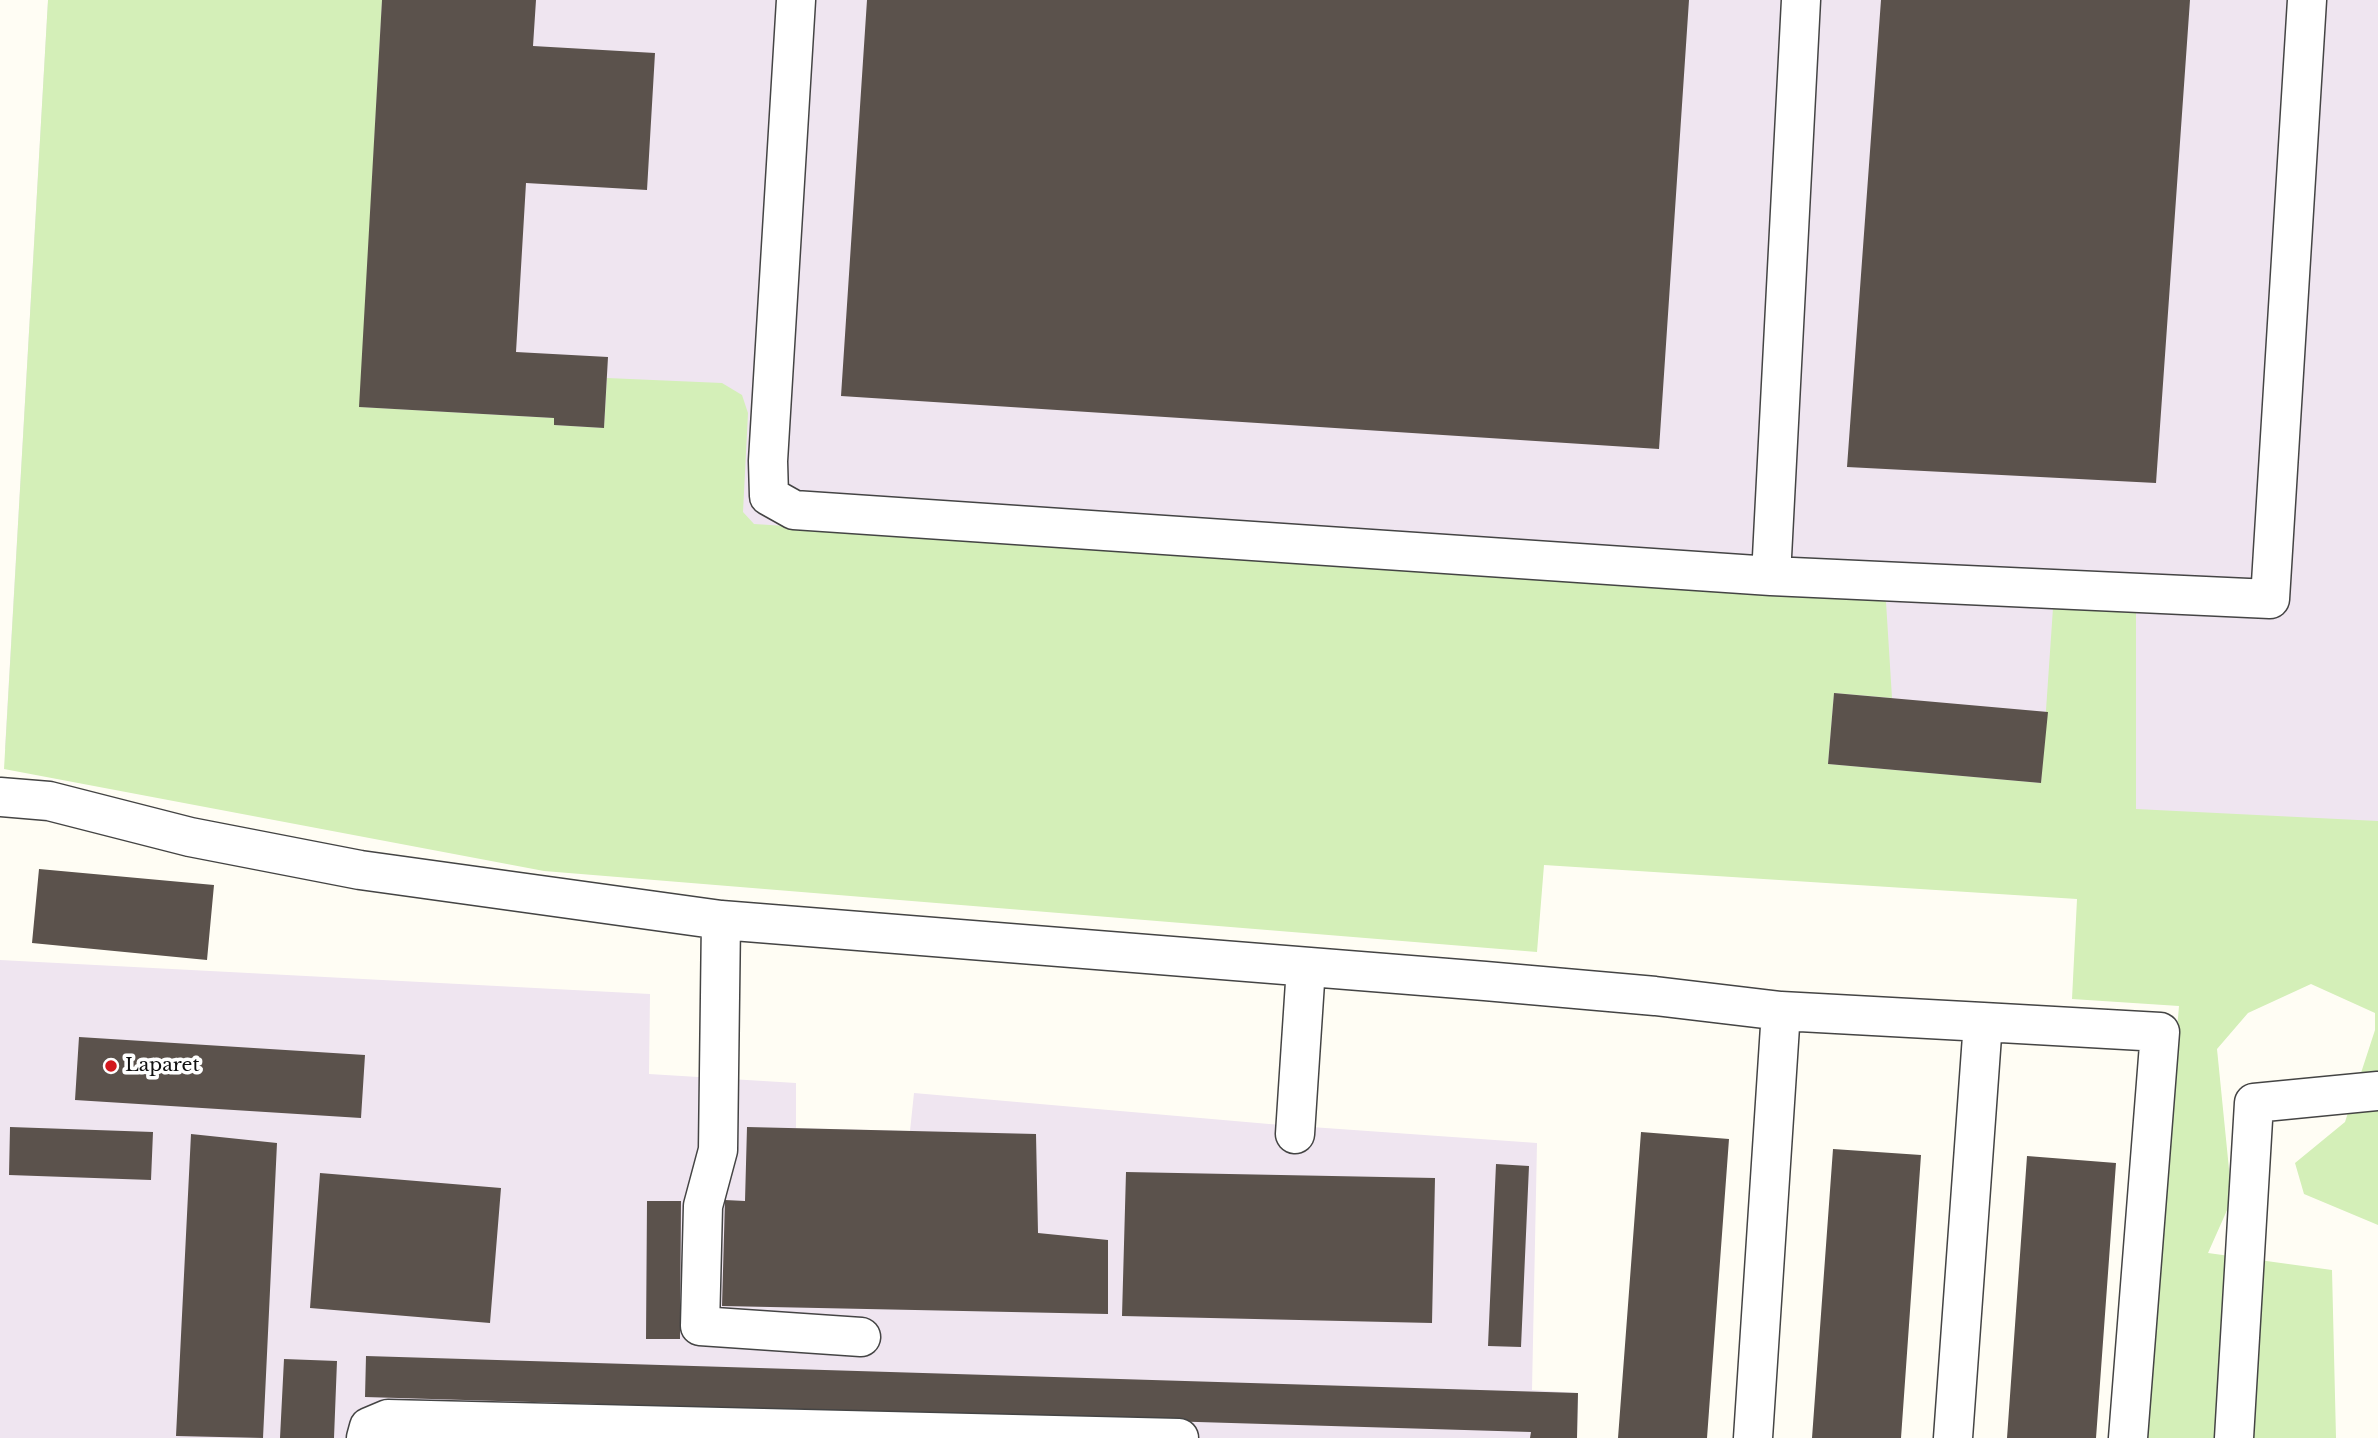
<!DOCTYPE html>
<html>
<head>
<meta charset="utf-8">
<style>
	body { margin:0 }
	canvas { display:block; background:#fffdf4 }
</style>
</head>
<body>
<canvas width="2378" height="1438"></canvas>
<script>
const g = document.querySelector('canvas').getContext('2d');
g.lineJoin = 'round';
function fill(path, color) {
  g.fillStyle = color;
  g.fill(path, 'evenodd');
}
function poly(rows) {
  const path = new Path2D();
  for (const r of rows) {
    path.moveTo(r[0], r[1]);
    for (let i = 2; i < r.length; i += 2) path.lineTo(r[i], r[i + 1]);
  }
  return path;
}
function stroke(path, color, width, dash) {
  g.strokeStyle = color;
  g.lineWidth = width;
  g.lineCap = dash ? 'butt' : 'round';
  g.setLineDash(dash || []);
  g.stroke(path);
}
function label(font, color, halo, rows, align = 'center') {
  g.font = font + ' "Libre Baskerville",serif';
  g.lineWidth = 7;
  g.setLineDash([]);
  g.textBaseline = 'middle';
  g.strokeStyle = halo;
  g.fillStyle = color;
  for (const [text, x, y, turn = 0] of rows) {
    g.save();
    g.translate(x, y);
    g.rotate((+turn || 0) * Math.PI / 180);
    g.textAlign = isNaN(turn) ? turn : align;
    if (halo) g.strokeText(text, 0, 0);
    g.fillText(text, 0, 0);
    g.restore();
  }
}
const industrial = poly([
	[48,0,2378,0,2378,908,5,749],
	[0,960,650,994,649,1074,796,1083,796,1128,910,1131,914,1093,1269,1124,1537,1143,1532,1390,1578,1393,1577,1438,0,1438]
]);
const green = poly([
	[48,0,382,0,360,407,554,418,554,425,604,428,607,378,722,383,742,395,748,413,743,512,754,524,1875,594,1886,602,1892,698,1834,693,1828,764,2041,783,2053,608,2136,613,2136,809,2378,821,2378,1225,2304,1194,2295,1163,2345,1122,2375,1030,2375,1013,2311,984,2248,1013,2217,1049,2232,1199,2208,1253,2332,1270,2336,1438,2141,1438,2179,1006,2072,999,2077,899,1544,865,1537,952,544,871,4,769]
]);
const building = poly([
	[382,0,536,0,533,46,655,53,647,190,526,183,516,352,608,357,604,428,554,425,554,418,359,407],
	[867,0,1689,0,1659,449,841,396],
	[1881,0,2190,0,2156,483,1847,467],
	[1834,693,2048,712,2041,783,1828,764],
	[39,869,214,885,207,960,32,943],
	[79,1037,365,1055,361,1118,75,1100],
	[10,1127,153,1132,151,1180,9,1175],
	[747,1127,1036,1134,1038,1233,1108,1240,1108,1314,722,1306,725,1200,745,1201],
	[1641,1132,1729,1139,1707,1438,1618,1438],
	[191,1134,277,1143,263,1438,176,1436],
	[1833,1149,1921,1155,1901,1438,1812,1438],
	[2027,1156,2116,1163,2096,1438,2007,1438],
	[1496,1164,1529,1166,1521,1347,1488,1346],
	[1126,1172,1435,1178,1432,1323,1122,1316],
	[320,1173,501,1188,490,1323,310,1308],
	[647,1201,681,1201,680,1339,646,1339],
	[366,1356,1578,1393,1577,1438,1530,1438,1531,1432,365,1397],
	[284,1359,337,1361,334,1438,280,1438]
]);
const minor = poly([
	[796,0,768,461,769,496,794,510,1771,576,1801,0],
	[1771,576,2270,599,2307,0],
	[0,797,49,801,190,837,360,870,721,920,1485,981,1655,996,1781,1011,1753,1438],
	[721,920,718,1150,703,1206,700,1326,861,1337],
	[1781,1011,1983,1022,1953,1438],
	[1983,1022,2160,1032,2128,1438],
	[1295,1134,1306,967],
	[366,1438,369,1427,388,1419,1179,1438],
	[2234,1438,2254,1103,2378,1091]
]);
const markers = [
	[111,1066,7,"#d2171d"]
];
const poiNames = [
	["Laparet",125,1066]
];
fill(industrial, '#efe5f0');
fill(green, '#d4efb8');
fill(building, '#5b524c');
stroke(minor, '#444', 41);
stroke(minor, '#fff', 38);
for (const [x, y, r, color] of markers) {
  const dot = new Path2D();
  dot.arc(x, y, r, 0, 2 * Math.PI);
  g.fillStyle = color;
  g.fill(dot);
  stroke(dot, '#fff', 2.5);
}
label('19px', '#111', '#fff', poiNames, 'left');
</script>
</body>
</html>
